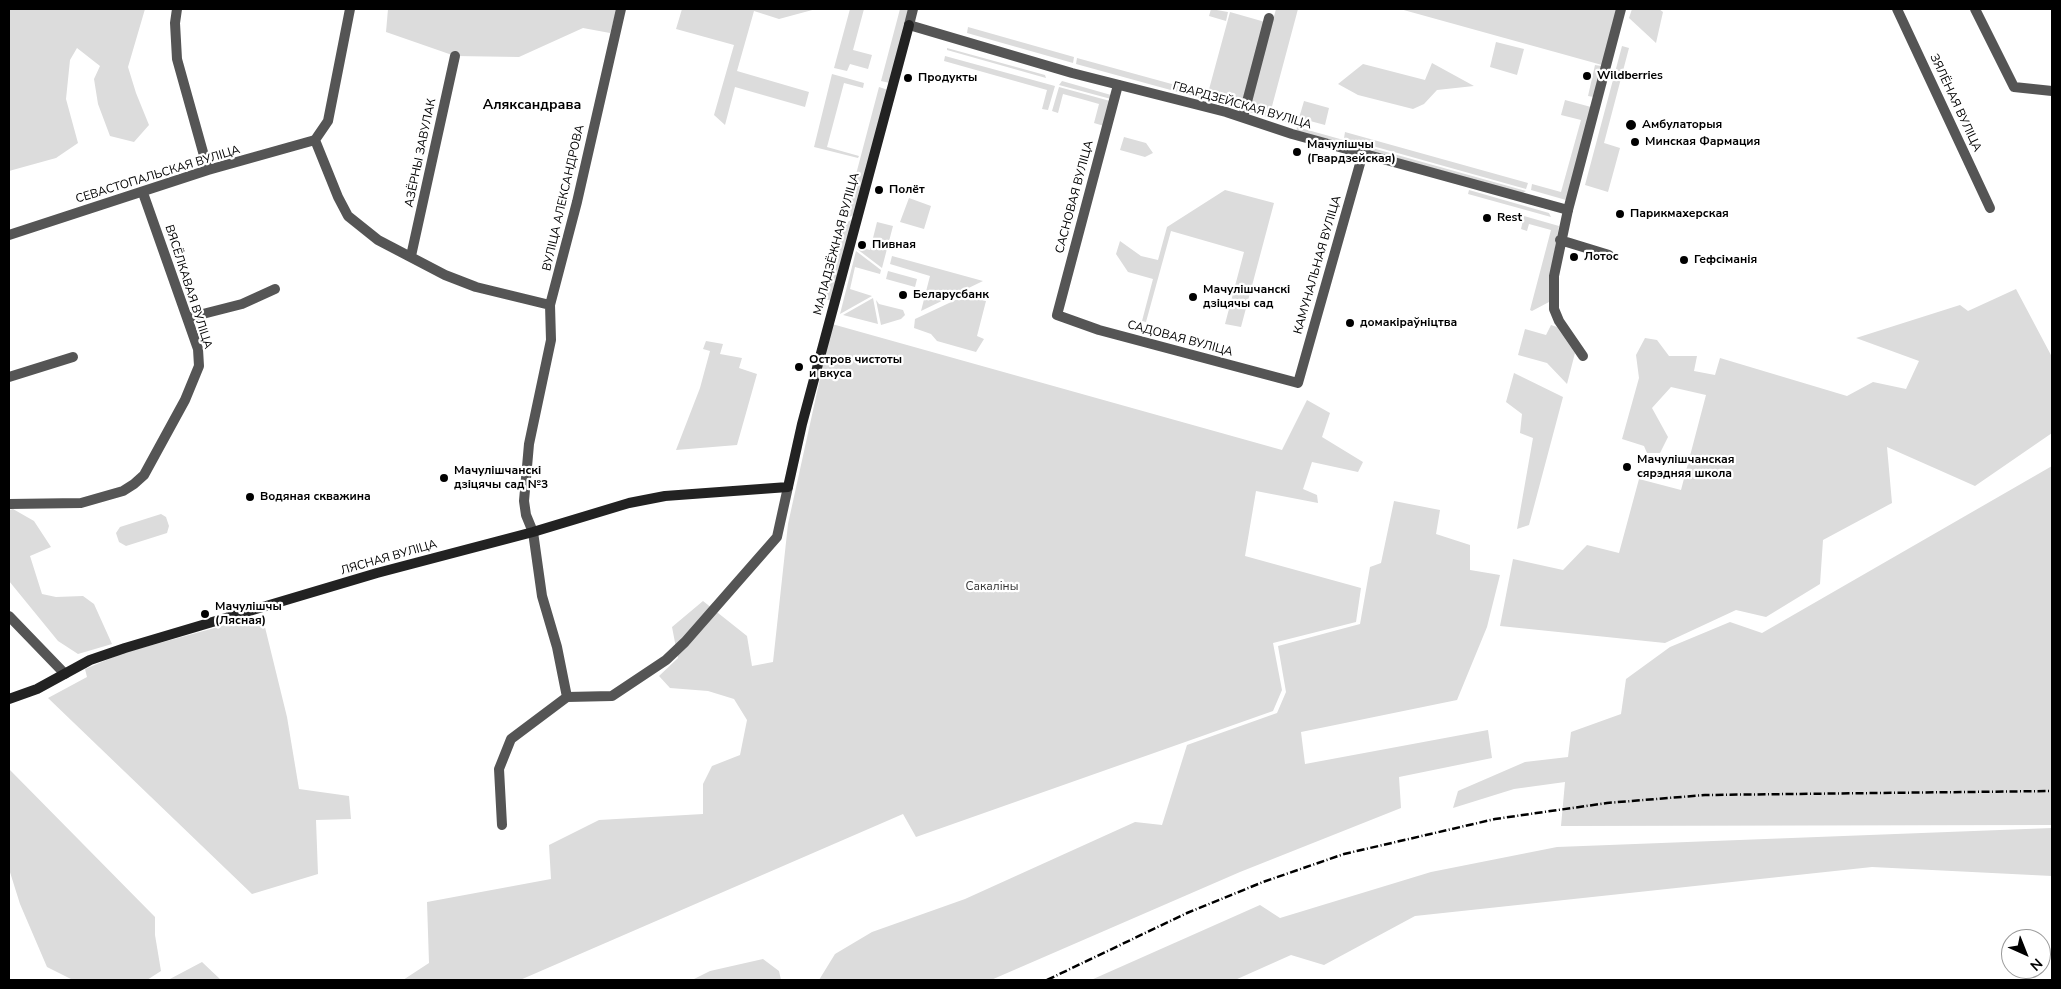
<!DOCTYPE html>
<html>
<head>
<meta charset="utf-8">
<style>
	body { margin:0 }
	#map { position:relative; width:2061px; height:989px; overflow:hidden; background:#fff; font-family:"Nunito Sans",sans-serif }
	canvas { display:block }
	.frame { position:absolute; inset:0; border:10px solid #000; pointer-events:none }
	.north { position:absolute; left:2001px; top:929px; width:50px; height:50px; box-sizing:border-box; background:#fff; border:1px solid #999; border-radius:50%; rotate:136deg; font-size:14px; font-weight:700; line-height:20px; text-align:center; color:#000 }
	.north::after { content:''; display:block; margin:auto; width:18px; height:22px; background:#000; clip-path:polygon(50% 0,100% 100%,50% 72%,0 100%) }
</style>
</head>
<body>
<div id="map">
<canvas width="2061" height="989"></canvas>
<div class="frame"></div>
<div class="north">N</div>
</div>
<script>
const g = document.querySelector('canvas').getContext('2d');
g.lineJoin = 'round';
function fill(path, color) {
  g.fillStyle = color;
  g.fill(path, 'evenodd');
}
function poly(rows) {
  const path = new Path2D();
  for (const r of rows) {
    path.moveTo(r[0], r[1]);
    for (let i = 2; i < r.length; i += 2) path.lineTo(r[i], r[i + 1]);
  }
  return path;
}
function stroke(path, color, width, dash) {
  g.strokeStyle = color;
  g.lineWidth = width;
  g.lineCap = dash ? 'butt' : 'round';
  g.setLineDash(dash || []);
  g.stroke(path);
}
function label(font, color, halo, rows, align = 'center') {
  g.font = font + ' "Nunito Sans",sans-serif';
  g.lineWidth = 4.5;
  g.setLineDash([]);
  g.textBaseline = 'middle';
  g.strokeStyle = halo;
  g.fillStyle = color;
  for (const [text, x, y, turn = 0] of rows) {
    g.save();
    g.translate(x, y);
    g.rotate((+turn || 0) * Math.PI / 180);
    g.textAlign = isNaN(turn) ? turn : align;
    if (halo) g.strokeText(text, 0, 0);
    g.fillText(text, 0, 0);
    g.restore();
  }
}
const green = poly([
	[9,9,145,9,128,67,136,93,149,125,134,142,110,136,98,104,94,79,100,66,77,48,70,60,66,99,78,143,56,158,9,171],
	[388,9,617,9,610,33,583,28,519,57,455,56,386,32],
	[682,9,816,9,779,19,754,11,737,71,809,92,805,107,735,87,725,125,714,115,734,45,676,29],
	[850,9,864,9,853,50,872,55,868,69,850,64,847,71,834,68],
	[900,9,910,9,890,83,881,81],
	[1211,9,1228,12,1226,21,1209,16],
	[1276,9,1298,9,1271,110,1250,105],
	[1400,9,1617,9,1602,65],
	[1632,9,1659,9,1663,12,1656,43,1629,18],
	[1230,12,1265,22,1244,103,1208,93],
	[968,27,1074,57,1073,63,967,33],
	[1496,42,1524,49,1517,75,1490,67],
	[1622,46,1629,48,1604,143,1620,148,1608,192,1585,185],
	[947,48,1045,75,1046,78,947,50],
	[945,56,1055,86,1048,110,1042,109,1047,90,944,61],
	[1077,58,1179,86,1178,92,1076,64],
	[1432,63,1474,86,1437,90,1424,104,1413,109,1358,95,1338,84,1363,64,1425,80],
	[1595,65,1601,66,1594,97,1588,96],
	[832,74,864,83,863,88,844,83,827,147,859,156,858,158,814,147],
	[1062,81,1111,95,1111,99,1059,85],
	[879,87,888,90,855,214,844,220],
	[1059,87,1110,101,1104,126,1094,123,1099,104,1085,100,1063,94,1058,113,1052,111],
	[1184,87,1243,104,1242,110,1182,93],
	[1565,100,1591,107,1566,200,1531,190,1532,184,1561,192,1581,120,1561,115],
	[1304,101,1329,108,1325,125,1299,118],
	[1250,106,1294,118,1293,124,1249,112],
	[1297,127,1526,191,1521,194,1296,132],
	[1345,132,1528,183,1526,189,1344,138],
	[1124,137,1146,143,1153,153,1145,157,1120,150],
	[1225,190,1274,203,1241,327,1225,324,1244,252,1171,231,1146,322,1142,321,1153,279,1128,272,1116,254,1120,241,1141,256,1158,260,1167,227],
	[1469,190,1549,213,1551,217,1468,194],
	[909,198,931,206,924,229,900,222],
	[1524,216,1559,226,1550,277,1549,302,1532,311,1530,310,1551,230,1529,224,1527,231,1521,229],
	[854,218,832,301,823,299,843,225],
	[877,222,893,226,882,268,857,249,857,247,870,250],
	[856,251,881,270,880,274,855,267,850,289,872,296,840,314],
	[892,256,983,281,921,311,930,276,890,264],
	[888,271,917,279,915,287,886,279],
	[2016,289,2052,357,2052,433,1975,486,1887,447,1892,503,1823,540,1820,584,1766,617,1736,610,1665,643,1500,626,1513,559,1563,570,1587,545,1619,553,1639,479,1681,490,1706,395,1671,387,1652,408,1668,437,1660,453,1647,453,1644,446,1622,439,1639,378,1636,355,1645,338,1657,340,1669,356,1697,356,1694,371,1715,375,1720,358,1847,396,1873,382,1906,389,1919,361,1856,338,1960,305,1968,311],
	[964,296,986,301,977,336,984,339,976,352,937,341,931,334,914,328,915,319],
	[873,298,878,324,843,315],
	[876,300,879,304,903,310,905,315,901,319,881,325],
	[832,324,1282,450,1307,400,1330,413,1322,437,1363,462,1358,472,1312,462,1303,489,1317,495,1318,503,1256,491,1245,556,1361,588,1356,622,1273,643,1282,690,1273,711,916,837,903,814,520,980,403,980,429,963,427,902,551,879,549,845,599,820,703,814,703,784,712,766,740,755,747,720,734,699,708,691,670,688,659,676,678,658,672,627,703,601,747,636,752,666,773,662,788,524],
	[1551,325,1557,327,1575,353,1567,384,1547,363,1518,355,1525,329,1546,335],
	[706,341,723,344,720,354,742,358,739,368,757,374,737,445,676,450,700,388,710,351,703,349],
	[1514,373,1563,397,1529,525,1517,529,1533,438,1520,433,1522,414,1506,402],
	[2052,466,2052,825,1561,826,1565,782,1514,789,1453,808,1458,791,1525,762,1568,757,1571,732,1621,714,1626,679,1670,647,1730,622,1762,633],
	[1394,501,1440,510,1436,534,1470,545,1470,570,1500,575,1487,627,1457,700,1301,732,1305,764,1488,730,1492,758,1399,777,1401,808,1240,872,991,980,819,980,835,954,872,932,965,899,1135,822,1162,825,1187,745,1277,713,1286,692,1278,646,1360,624,1370,567,1381,563],
	[13,509,34,521,51,547,30,556,42,594,56,597,83,596,94,604,112,644,78,654,58,641,9,581,9,510],
	[161,514,166,517,169,526,167,533,126,546,119,542,116,533,120,527],
	[262,615,287,717,299,789,349,796,351,819,316,820,318,874,252,894,48,698,87,677,85,669,123,653],
	[9,769,155,917,155,935,161,971,147,980,73,980,47,967,20,904,9,869],
	[2052,828,2052,876,1872,867,1415,916,1324,965,1291,955,1235,980,1091,980,1260,905,1280,918,1431,872,1557,847],
	[763,959,779,971,781,980,692,980,710,971],
	[202,962,221,980,168,980]
]);
const minor = poly([
	[177,9,175,23,177,59,208,170],
	[1897,9,1990,208],
	[1975,9,2014,87,2052,91],
	[909,25,913,9],
	[1118,85,1057,315,1099,330,1298,383,1363,153],
	[1243,117,1269,18],
	[315,140,338,197,348,216,378,240,445,275,476,287,550,305],
	[315,140,328,121,350,9],
	[1568,210,1554,276,1554,309,1559,321,1583,356],
	[9,235,208,170,315,140],
	[1560,240,1609,255],
	[411,256,455,56],
	[187,318,242,304,275,289],
	[9,377,73,357],
	[9,504,81,503,123,491,134,484,144,475,185,400,199,366,198,349,143,193],
	[9,616,65,674],
	[567,697,557,647,542,596,533,532,526,515,524,501,529,444,551,340,550,305,577,202,621,9],
	[502,825,499,769,511,739,567,697,612,696,666,660,685,642,777,537,788,487]
]);
const tertiary = poly([
	[909,25,1072,73,1226,112,1292,134,1568,210,1621,9]
]);
const secondary = poly([
	[9,699,37,689,90,660,125,648,377,573,533,532,629,503,665,496,788,487,802,424,909,25]
]);
const rail = poly([
	[1047,980,1187,913,1263,882,1344,854,1495,819,1607,803,1705,795,2052,791]
]);
const markers = [
	[1587,76,5,"#000"],
	[908,78,5,"#000"],
	[1631,125,6,"#000"],
	[1635,142,5,"#000"],
	[1297,152,5,"#000"],
	[879,190,5,"#000"],
	[1620,214,5,"#000"],
	[1487,218,5,"#000"],
	[862,245,5,"#000"],
	[1574,257,5,"#000"],
	[1684,260,5,"#000"],
	[903,295,5,"#000"],
	[1193,297,5,"#000"],
	[1350,323,5,"#000"],
	[799,367,5,"#000"],
	[1627,467,5,"#000"],
	[444,478,5,"#000"],
	[250,497,5,"#000"],
	[205,614,5,"#000"]
];
const poiNames = [
	["Wildberries",1597,76],
	["Продукты",918,78],
	["Амбулаторыя",1642,125],
	["Минская Фармация",1645,142],
	["Мачулішчы",1307,145],
	["(Гвардзейская)",1307,159],
	["Полёт",889,190],
	["Парикмахерская",1630,214],
	["Rest",1497,218],
	["Пивная",872,245],
	["Лотос",1584,257],
	["Гефсіманія",1694,260],
	["Мачулішчанскі",1203,290],
	["дзіцячы сад",1203,304],
	["Беларусбанк",913,295],
	["домакіраўніцтва",1360,323],
	["Остров чистоты",809,360],
	["и вкуса",809,374],
	["Мачулішчанская",1637,460],
	["сярэдняя школа",1637,474],
	["Мачулішчанскі",454,471],
	["дзіцячы сад №3",454,485],
	["Водяная скважина",260,497],
	["Мачулішчы",215,607],
	["(Лясная)",215,621]
];
const streetNames = [
	["ЗЯЛЁНАЯ ВУЛІЦА",1955,103,65],
	["ГВАРДЗЕЙСКАЯ ВУЛІЦА",1242,106,16],
	["АЗЁРНЫ ЗАВУЛАК",421,153,-78],
	["СЕВАСТОПАЛЬСКАЯ ВУЛІЦА",158,175,-17],
	["САСНОВАЯ ВУЛІЦА",1075,197,-75],
	["ВУЛІЦА АЛЕКСАНДРОВА",564,198,-77],
	["МАЛАДЗЁЖНАЯ ВУЛІЦА",837,244,-75],
	["КАМУНАЛЬНАЯ ВУЛІЦА",1318,265,-74],
	["ВЯСЁЛКАВАЯ ВУЛІЦА",188,287,72],
	["САДОВАЯ ВУЛІЦА",1180,339,15],
	["ЛЯСНАЯ ВУЛІЦА",389,558,-16]
];
const parkNames = [
	["Сакаліны",992,587]
];
const neighbourhoodNames = [
	["Аляксандрава",532,106]
];
fill(green, '#dcdcdc');
stroke(minor, '#555', 10);
stroke(tertiary, '#555', 10);
stroke(secondary, '#222', 10);
stroke(rail, '#000', 2.5, [8, 2.5, 1, 2.5]);
for (const [x, y, r, color] of markers) {
  const dot = new Path2D();
  dot.arc(x, y, r, 0, 2 * Math.PI);
  g.fillStyle = color;
  g.fill(dot);
  stroke(dot, '#fff', 2);
}
label('bold 12px', '#000', '#fff', poiNames, 'left');
label('12px', '#000', '#fff', streetNames);
label('12px', '#333', '#fff', parkNames);
label('bold 14px', '#000', '#fff', neighbourhoodNames);
</script>
</body>
</html>
